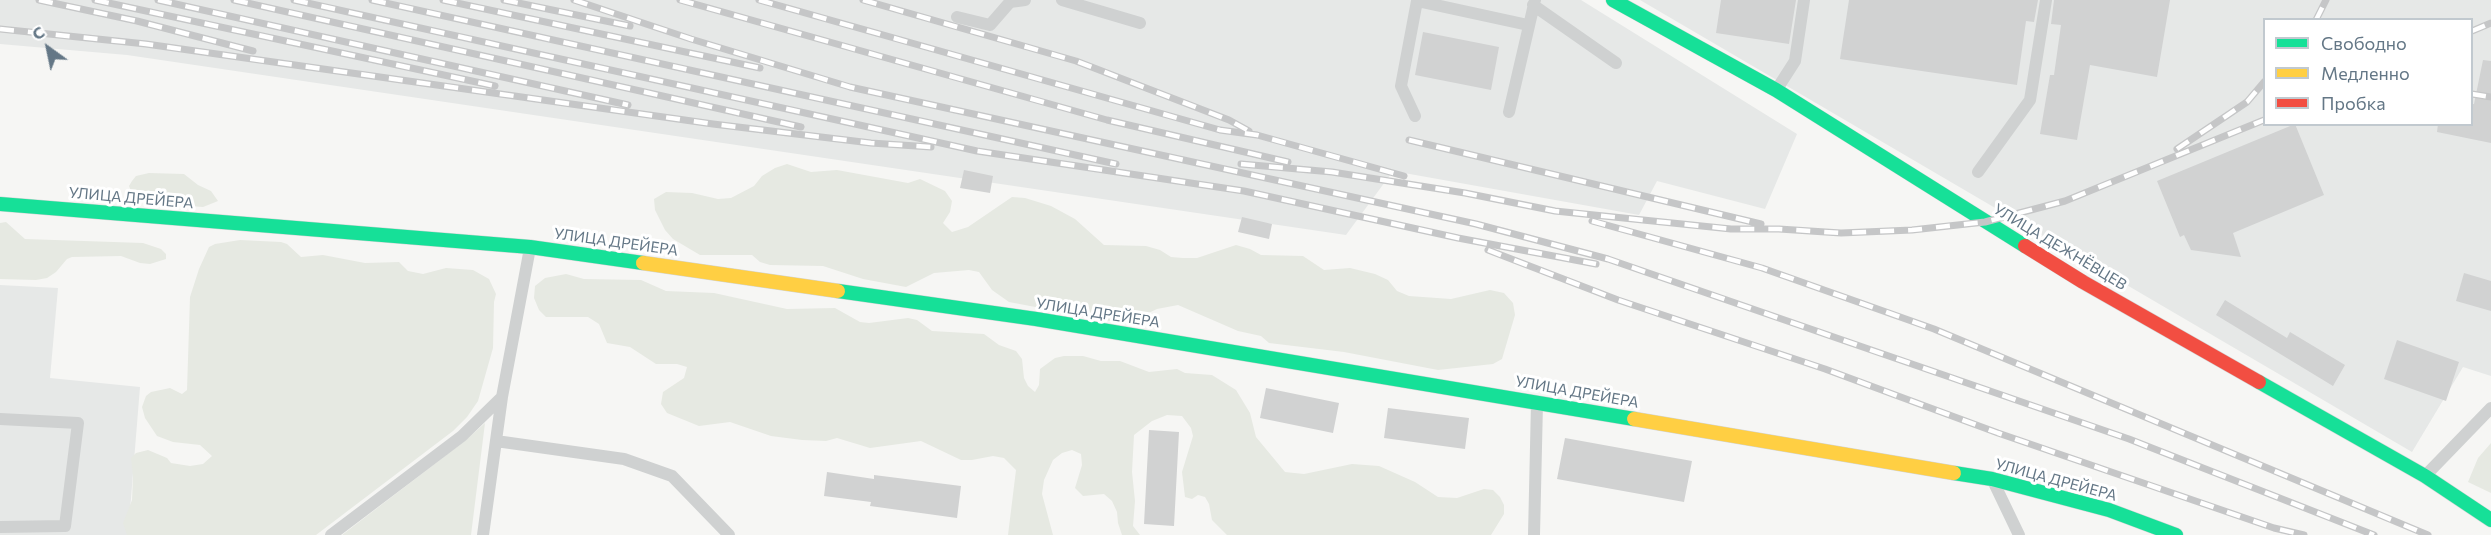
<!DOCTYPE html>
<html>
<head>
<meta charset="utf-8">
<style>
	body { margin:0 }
	#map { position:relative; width:2491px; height:535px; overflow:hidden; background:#f6f6f4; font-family:Commissioner,sans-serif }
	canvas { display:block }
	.legend { position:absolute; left:2263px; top:18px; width:210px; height:108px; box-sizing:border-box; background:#fff; border:2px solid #c1c9cf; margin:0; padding:8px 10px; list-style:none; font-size:18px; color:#647786 }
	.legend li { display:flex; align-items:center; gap:12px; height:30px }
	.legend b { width:30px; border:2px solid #c1c9cf }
	.north { position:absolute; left:18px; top:18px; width:60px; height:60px; -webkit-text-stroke:4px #fff; paint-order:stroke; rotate:327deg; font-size:16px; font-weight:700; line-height:24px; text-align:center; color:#647786 }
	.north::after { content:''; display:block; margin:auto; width:21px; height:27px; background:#647786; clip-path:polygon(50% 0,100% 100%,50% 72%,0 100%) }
</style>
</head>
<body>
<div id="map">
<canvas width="2491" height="535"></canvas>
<ul class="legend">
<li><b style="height:8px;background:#16e098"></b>Свободно</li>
<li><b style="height:8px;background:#ffcf43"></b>Медленно</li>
<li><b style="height:8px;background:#f24e42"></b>Пробка</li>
</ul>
<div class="north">С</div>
</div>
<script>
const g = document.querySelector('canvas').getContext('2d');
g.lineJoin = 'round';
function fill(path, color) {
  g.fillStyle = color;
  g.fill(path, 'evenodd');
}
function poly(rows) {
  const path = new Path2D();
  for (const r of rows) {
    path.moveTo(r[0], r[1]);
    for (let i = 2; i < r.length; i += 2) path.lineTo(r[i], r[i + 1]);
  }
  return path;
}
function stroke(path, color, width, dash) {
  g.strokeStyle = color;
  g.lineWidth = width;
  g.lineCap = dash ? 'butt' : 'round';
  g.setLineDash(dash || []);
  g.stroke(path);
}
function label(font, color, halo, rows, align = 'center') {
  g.font = font + ' Commissioner,sans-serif';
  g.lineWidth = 6;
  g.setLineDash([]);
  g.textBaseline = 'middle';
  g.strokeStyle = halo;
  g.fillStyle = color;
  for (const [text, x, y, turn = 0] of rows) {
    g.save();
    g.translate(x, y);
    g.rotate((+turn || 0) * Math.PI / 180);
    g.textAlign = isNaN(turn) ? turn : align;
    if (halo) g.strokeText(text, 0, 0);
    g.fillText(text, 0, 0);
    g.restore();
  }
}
const built = poly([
	[0,0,1581,0,1797,134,1765,209,1657,181,1639,215,1393,171,1346,235,127,55,0,44],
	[1640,0,2491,0,2491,376,2463,367,2412,452],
	[2264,20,2472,20,2472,124,2264,124],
	[0,285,58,288,50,378,140,387,128,535,0,535]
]);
const green = poly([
	[787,164,811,172,837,170,908,183,920,179,945,191,952,201,950,212,943,223,952,232,968,227,1012,197,1025,198,1051,206,1075,219,1104,245,1146,246,1160,250,1171,257,1183,258,1197,258,1236,245,1250,249,1261,255,1303,256,1324,270,1350,268,1375,274,1388,280,1397,291,1409,296,1451,299,1490,290,1504,293,1513,303,1515,315,1502,359,1493,364,1438,370,1344,352,1269,343,1261,336,1238,331,1178,305,1157,309,1125,324,1009,302,992,290,979,272,969,270,934,273,906,287,863,279,823,266,770,265,760,262,752,255,700,255,673,239,665,230,655,210,654,199,666,192,692,193,718,199,731,198,754,186,762,176,775,168],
	[149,173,184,174,198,185,211,191,218,201,203,207,162,204,146,199,131,191,129,186,132,181,136,176],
	[6,222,25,239,143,243,161,249,166,254,166,259,150,264,140,263,121,256,72,257,67,259,56,272,47,278,36,280,0,279,0,223],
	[240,240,281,242,287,244,301,257,323,255,365,263,399,262,408,271,423,274,446,268,473,270,489,279,496,294,494,302,493,348,478,401,467,417,453,431,316,535,127,535,123,523,132,500,133,477,131,458,136,453,148,450,167,458,171,463,190,466,203,464,212,456,200,445,173,442,157,436,145,418,142,407,146,396,151,392,170,388,182,394,187,390,190,297,199,269,209,247,215,244],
	[566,274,584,279,641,280,666,291,714,293,787,309,835,308,860,322,869,323,908,318,917,320,932,331,984,334,999,345,1016,351,1022,359,1024,378,1028,386,1035,392,1039,385,1040,369,1055,358,1064,356,1083,356,1101,361,1120,361,1149,372,1177,369,1185,373,1212,375,1236,390,1250,413,1256,437,1285,472,1304,474,1352,464,1379,466,1415,482,1438,497,1457,498,1484,489,1493,490,1500,497,1504,505,1504,514,1491,535,1227,535,1212,520,1209,504,1205,497,1198,495,1192,499,1185,497,1182,472,1193,436,1191,428,1182,416,1167,415,1152,421,1134,435,1132,472,1135,501,1133,526,1140,535,1122,535,1118,523,1117,512,1112,501,1104,494,1083,496,1075,488,1082,465,1081,454,1072,450,1062,453,1053,460,1044,480,1042,494,1053,535,1008,535,1016,470,1004,458,993,456,972,460,961,460,921,441,870,448,837,438,826,441,802,440,771,436,730,422,699,426,667,413,661,404,663,392,684,378,687,367,677,364,656,364,630,347,607,343,599,324,588,317,546,317,539,310,534,298,535,286,545,278],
	[485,423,471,535,342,535,466,440],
	[2491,443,2491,493,2468,482,2478,458]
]);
const building = poly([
	[1721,0,1796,0,1789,44,1716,33],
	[1849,0,2038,0,2034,22,2026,21,2017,85,1840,59],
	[2054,0,2170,0,2157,77,2090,65,2077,140,2040,134,2050,75,2054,75,2061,25,2051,24],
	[1423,32,1499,47,1491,90,1415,75],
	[2483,60,2491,61,2491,143,2437,132,2438,124,2472,124,2472,104,2474,104],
	[2295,124,2324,195,2233,233,2241,257,2191,250,2184,235,2180,237,2157,181],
	[964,170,993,176,990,193,960,188],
	[1242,217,1272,224,1269,239,1238,232],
	[2464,273,2491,281,2491,311,2456,301],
	[2225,300,2287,338,2290,332,2345,365,2333,386,2216,315],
	[2397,340,2459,362,2446,401,2384,379],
	[1266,388,1339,403,1333,433,1260,418],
	[1388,408,1469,418,1465,449,1384,438],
	[1149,430,1179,432,1174,526,1144,524],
	[1565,438,1692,461,1684,502,1557,479],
	[827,472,874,479,874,475,961,486,957,518,870,506,871,502,824,496]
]);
const lane = poly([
	[1062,0,1140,23],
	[1533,5,1616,63],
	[957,17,990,25,1010,2,1025,0],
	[1777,89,1795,61,1804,0],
	[1509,112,1535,0],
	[1415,116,1401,86,1417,1,1528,25],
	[1978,172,2030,100,2046,0],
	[0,419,78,423,65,526,0,527],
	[496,441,624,459,672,476,729,535],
	[2426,475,2491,408],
	[1995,485,2019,535],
	[331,535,462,436,502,397],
	[483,535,502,397,530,248],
	[1534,535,1537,403]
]);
const fast = poly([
	[1613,0,1776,90,2025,246],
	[0,204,530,247,643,263],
	[838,291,1036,319,1634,419],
	[2259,382,2425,476,2491,520],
	[1954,473,1992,479,2109,510,2176,535]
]);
const slow = poly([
	[643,263,838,291],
	[1634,419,1954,473]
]);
const jam = poly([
	[2025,246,2083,282,2259,382]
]);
const rail = poly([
	[39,0,137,21,253,51],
	[95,0,495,86],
	[158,0,628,105],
	[234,0,801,127],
	[294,0,977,151,1244,191,1458,238,1596,264],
	[372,0,1116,164],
	[443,0,760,68],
	[504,0,630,26],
	[574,0,691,39,850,87,1476,224,1608,259,2129,439,2374,535],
	[680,0,1107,120,1288,162],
	[759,0,1220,130,1257,135,1404,176],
	[863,0,1076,61,1229,120,1249,131],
	[2316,20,2326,0],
	[0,29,146,44,713,124,871,143,931,147],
	[2472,31,2491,23],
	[2472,94,2491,97],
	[1409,140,1761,224],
	[2177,149,2247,102,2264,82],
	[1241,164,1332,172,1465,193,1555,211,1731,229,1779,229,1841,233,1912,230,1985,222,2065,201,2264,120],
	[1592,221,1762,268,1934,329,2428,535],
	[1488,250,1618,300,1825,369,1998,433,2274,528,2304,535]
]);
const streetNames = [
	["УЛИЦА ДРЕЙЕРА",131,198,5],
	["УЛИЦА ДРЕЙЕРА",616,242,8],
	["УЛИЦА ДЕЖНЁВЦЕВ",2060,247,31],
	["УЛИЦА ДРЕЙЕРА",1098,313,9],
	["УЛИЦА ДРЕЙЕРА",1577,392,10],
	["УЛИЦА ДРЕЙЕРА",2056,480,15]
];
fill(built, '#e6e8e7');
fill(green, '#e6e9e2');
fill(building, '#d1d2d2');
stroke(fast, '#d2d4d4', 15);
stroke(slow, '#d2d4d4', 15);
stroke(jam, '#d2d4d4', 15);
stroke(lane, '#cfd1d1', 12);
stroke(fast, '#16e098', 14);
stroke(slow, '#ffcf43', 14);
stroke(jam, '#f24e42', 14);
stroke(rail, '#c5c6c7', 7);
stroke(rail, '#fff', 4.5, [14]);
label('15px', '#647786', '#fff', streetNames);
</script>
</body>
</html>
